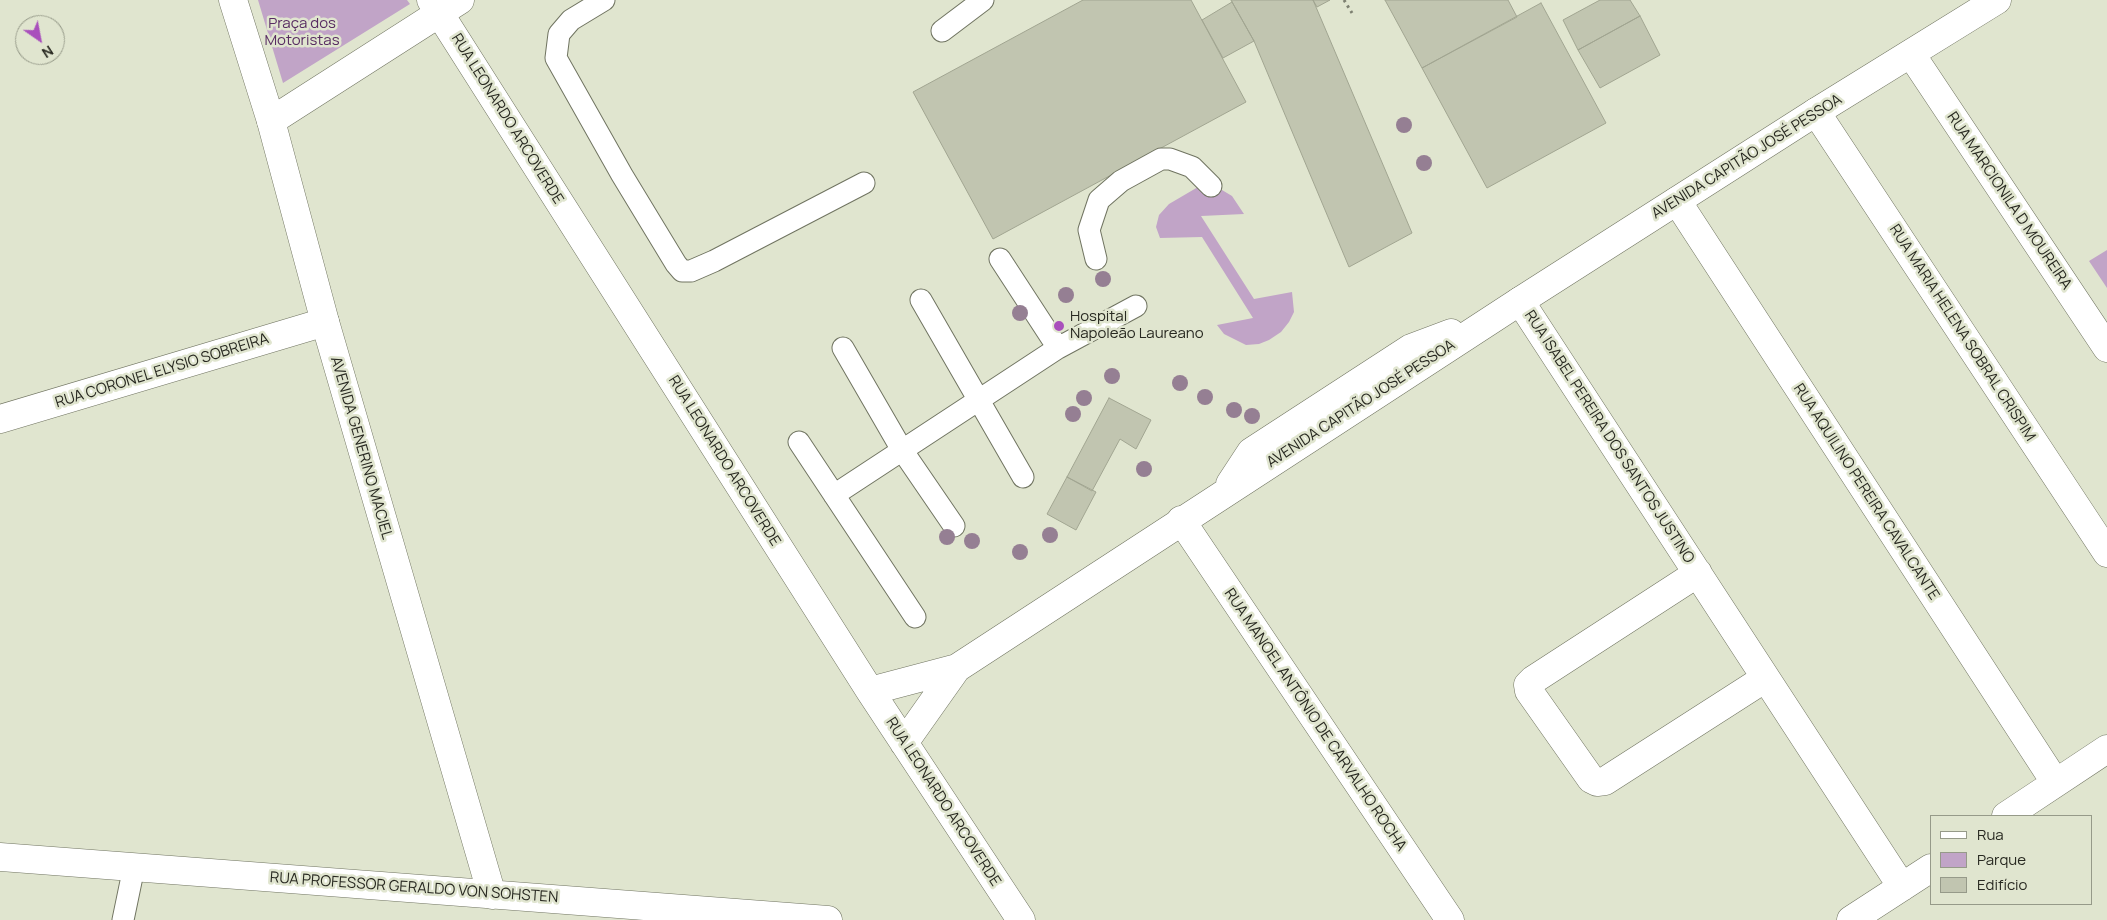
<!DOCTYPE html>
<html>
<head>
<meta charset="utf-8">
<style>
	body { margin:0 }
	#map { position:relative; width:2107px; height:920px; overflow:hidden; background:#e0e5cf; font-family:Manrope,sans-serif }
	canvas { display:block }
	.legend { position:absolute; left:1930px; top:815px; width:162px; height:90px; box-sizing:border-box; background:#e0e5cf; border:1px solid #969a89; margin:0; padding:6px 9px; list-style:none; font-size:15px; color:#282921 }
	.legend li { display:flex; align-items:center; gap:10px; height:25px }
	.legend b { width:25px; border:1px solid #969a89 }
	.north { position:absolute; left:15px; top:15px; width:50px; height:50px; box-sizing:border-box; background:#e0e5cf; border:1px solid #969a89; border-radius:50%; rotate:147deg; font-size:14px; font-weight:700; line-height:20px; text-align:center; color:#282921 }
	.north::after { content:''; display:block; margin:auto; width:18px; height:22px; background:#a94fbc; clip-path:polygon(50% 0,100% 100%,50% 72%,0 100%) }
</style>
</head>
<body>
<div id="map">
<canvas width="2107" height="920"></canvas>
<ul class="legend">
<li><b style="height:6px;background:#fff"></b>Rua</li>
<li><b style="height:14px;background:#c1a4c7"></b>Parque</li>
<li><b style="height:14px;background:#c1c5b0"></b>Edifício</li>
</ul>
<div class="north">N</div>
</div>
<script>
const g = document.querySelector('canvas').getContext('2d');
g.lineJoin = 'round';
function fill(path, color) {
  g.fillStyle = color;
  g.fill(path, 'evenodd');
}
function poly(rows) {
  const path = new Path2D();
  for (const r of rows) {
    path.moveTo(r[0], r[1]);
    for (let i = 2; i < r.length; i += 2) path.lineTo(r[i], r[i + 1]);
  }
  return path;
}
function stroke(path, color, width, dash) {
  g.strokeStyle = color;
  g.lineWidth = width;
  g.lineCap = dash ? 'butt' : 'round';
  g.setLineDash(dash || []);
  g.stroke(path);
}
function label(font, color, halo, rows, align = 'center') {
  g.font = font + ' Manrope,sans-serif';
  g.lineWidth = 5;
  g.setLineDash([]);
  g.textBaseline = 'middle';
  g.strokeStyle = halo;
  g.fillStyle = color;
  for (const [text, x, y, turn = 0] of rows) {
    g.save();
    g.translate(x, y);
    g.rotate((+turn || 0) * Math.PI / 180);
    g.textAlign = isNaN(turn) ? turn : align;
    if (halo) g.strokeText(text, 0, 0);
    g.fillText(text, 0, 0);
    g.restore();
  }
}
const green = poly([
	[258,0,407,0,410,4,283,83],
	[1198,187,1217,187,1232,196,1244,214,1201,216,1254,299,1292,292,1294,312,1289,322,1281,332,1269,340,1259,344,1246,345,1224,334,1217,325,1253,318,1202,237,1160,238,1156,227,1159,215,1169,204],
	[2107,250,2107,288,2089,261]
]);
const building = poly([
	[1083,0,1191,0,1246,102,993,239,913,92,1083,0],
	[1231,0,1313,0,1412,233,1349,267,1254,41,1231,0],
	[1313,0,1330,0,1317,7,1313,0],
	[1385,0,1508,0,1517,17,1422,68,1385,0],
	[1600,0,1630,0,1640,16,1578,50,1563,20,1600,0],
	[1232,2,1254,41,1223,58,1202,20,1232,2],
	[1541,3,1606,123,1487,188,1422,68,1541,3],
	[1640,16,1660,55,1600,88,1578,50,1640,16],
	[1109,398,1151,420,1136,449,1120,439,1092,491,1067,477,1109,398],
	[1067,477,1096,492,1076,530,1047,514,1067,477]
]);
const path = poly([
	[1344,0,1352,13]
]);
const service = poly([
	[604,0,571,20,559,34,556,58,622,175,676,264,682,271,691,271,714,261,864,183],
	[942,31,983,0],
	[1000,259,1058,348],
	[1096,259,1089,230,1099,200,1121,181,1161,159,1170,159,1192,167,1211,186],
	[921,300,1023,477],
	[843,348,902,450,954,526],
	[799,442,915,617],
	[834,495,1058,348,1136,306],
	[123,920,134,867]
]);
const minor = poly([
	[1911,54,2107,348],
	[1816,112,2107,553],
	[271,121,460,0],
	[1677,201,2055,782],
	[1520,301,1902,887],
	[0,419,325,322],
	[1181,520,1450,920],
	[1698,573,1533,680,1528,685,1529,691,1591,779,1597,782,1605,781,1764,679],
	[2006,816,2107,749],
	[1851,920,1931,868]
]);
const tertiary = poly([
	[233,0,271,121,325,322,492,895],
	[431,0,870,691,1021,920],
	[1230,484,1251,452,1411,348,1451,333],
	[870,691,957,668,1520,301,1816,112,1997,0],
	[904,743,957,668],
	[0,857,828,920]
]);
const trees = [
	[1404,125],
	[1424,163],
	[1103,279],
	[1066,295],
	[1020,313],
	[1112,376],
	[1180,383],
	[1205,397],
	[1084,398],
	[1234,410],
	[1073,414],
	[1252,416],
	[1144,469],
	[1050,535],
	[947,537],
	[972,541],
	[1020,552]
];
const markers = [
	[1059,326,6,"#a94fbc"]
];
const parkNames = [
	["Praça dos",302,24],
	["Motoristas",302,41]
];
const streetNames = [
	["RUA LEONARDO ARCOVERDE",507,119,58],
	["AVENIDA CAPITÃO JOSÉ PESSOA",1747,157,-32],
	["RUA MARCIONILA D MOUREIRA",2009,201,56],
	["RUA MARIA HELENA SOBRAL CRISPIM",1962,333,57],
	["RUA CORONEL ELYSIO SOBREIRA",162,371,-17],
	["AVENIDA CAPITÃO JOSÉ PESSOA",1361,404,-33],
	["RUA ISABEL PEREIRA DOS SANTOS JUSTINO",1609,437,57],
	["AVENIDA GENERINO MACIEL",361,448,74],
	["RUA LEONARDO ARCOVERDE",724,461,58],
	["RUA AQUILINO PEREIRA CAVALCANTE",1866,492,57],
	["RUA MANOEL ANTÔNIO DE CARVALHO ROCHA",1315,720,56],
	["RUA LEONARDO ARCOVERDE",943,802,57],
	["RUA PROFESSOR GERALDO VON SOHSTEN",414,888,4]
];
const poiNames = [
	["Hospital",1070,317],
	["Napoleão Laureano",1070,334]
];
fill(green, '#c1a4c7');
fill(building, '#c1c5b0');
stroke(building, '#a1a591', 1);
stroke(service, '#707461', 23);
stroke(minor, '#707461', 29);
stroke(tertiary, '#707461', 29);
stroke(path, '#7d8071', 3, [2.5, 4]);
stroke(service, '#fff', 21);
stroke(minor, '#fff', 28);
stroke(tertiary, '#fff', 28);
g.fillStyle = '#957f93';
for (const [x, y] of trees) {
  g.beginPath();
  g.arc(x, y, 8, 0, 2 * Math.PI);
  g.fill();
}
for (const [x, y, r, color] of markers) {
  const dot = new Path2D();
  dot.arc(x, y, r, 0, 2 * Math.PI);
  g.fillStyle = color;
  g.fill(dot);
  stroke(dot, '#e0e5cf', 2);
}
label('15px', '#582c62', '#e0e5cf', parkNames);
label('15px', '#282921', '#e0e5cf', streetNames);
label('15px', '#282921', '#e0e5cf', poiNames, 'left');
</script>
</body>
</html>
